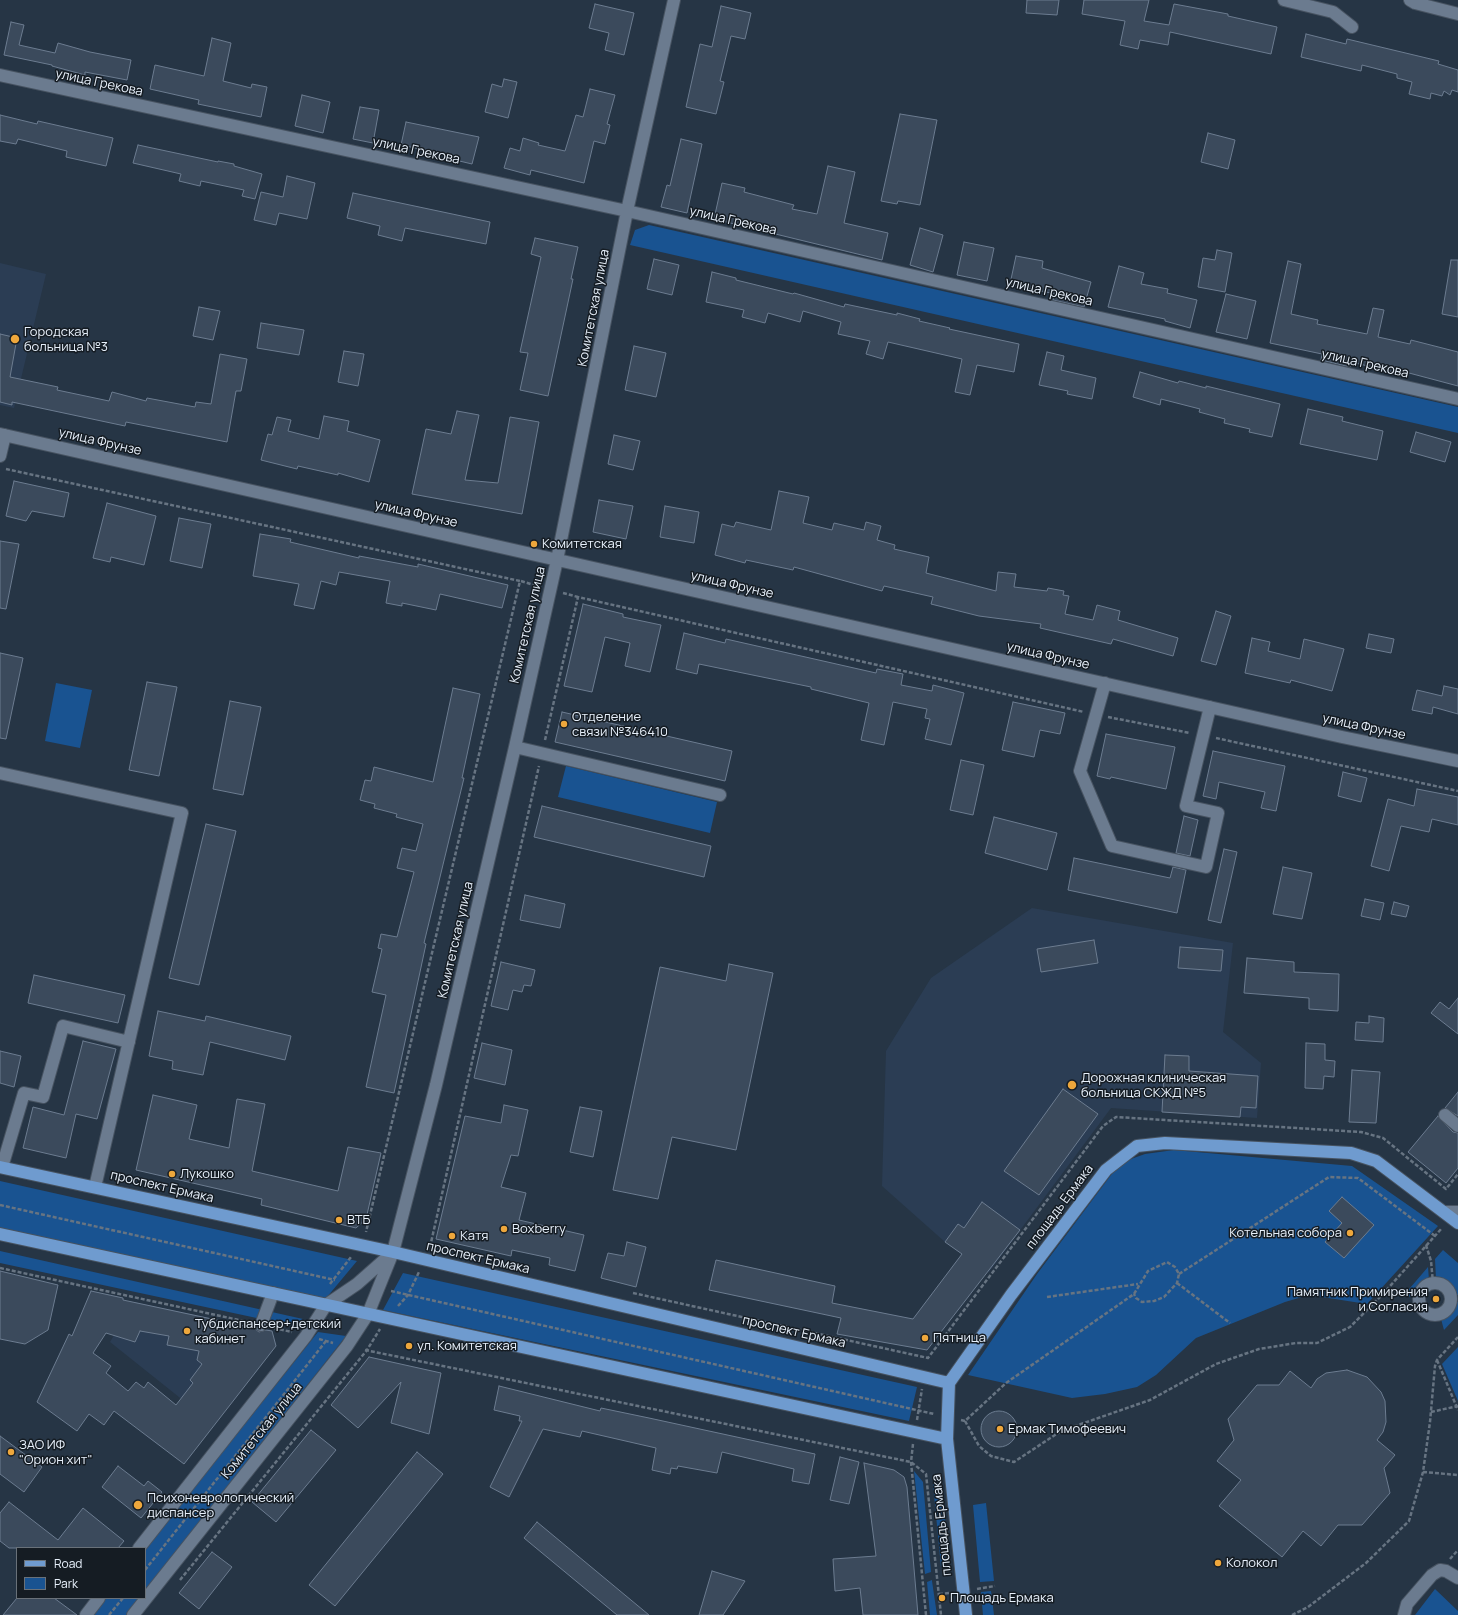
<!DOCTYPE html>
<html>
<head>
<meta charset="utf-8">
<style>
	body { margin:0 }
	#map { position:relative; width:1458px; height:1615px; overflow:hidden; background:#263545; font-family:Manrope,sans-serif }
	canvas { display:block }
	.legend { position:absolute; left:16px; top:1547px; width:130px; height:52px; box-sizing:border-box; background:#151c23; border:1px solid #697179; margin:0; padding:5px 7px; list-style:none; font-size:12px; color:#e7f0fb }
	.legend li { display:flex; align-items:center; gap:8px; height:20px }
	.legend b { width:20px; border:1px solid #697179 }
</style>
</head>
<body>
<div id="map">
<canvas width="1458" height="1615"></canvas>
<ul class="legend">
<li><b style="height:5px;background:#6f9bcf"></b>Road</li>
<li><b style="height:11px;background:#195391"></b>Park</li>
</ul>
</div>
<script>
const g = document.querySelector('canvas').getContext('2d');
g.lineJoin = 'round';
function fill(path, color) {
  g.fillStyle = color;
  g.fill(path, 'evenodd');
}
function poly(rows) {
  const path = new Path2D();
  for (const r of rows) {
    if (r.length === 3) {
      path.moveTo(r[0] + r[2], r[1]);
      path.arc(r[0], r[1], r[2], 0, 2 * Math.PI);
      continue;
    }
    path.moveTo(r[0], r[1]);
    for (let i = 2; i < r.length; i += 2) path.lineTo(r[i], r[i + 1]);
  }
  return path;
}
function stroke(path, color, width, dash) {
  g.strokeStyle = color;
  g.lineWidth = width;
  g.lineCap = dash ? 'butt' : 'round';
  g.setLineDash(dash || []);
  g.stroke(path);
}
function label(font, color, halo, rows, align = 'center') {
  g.font = font + ' Manrope,sans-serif';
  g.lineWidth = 3;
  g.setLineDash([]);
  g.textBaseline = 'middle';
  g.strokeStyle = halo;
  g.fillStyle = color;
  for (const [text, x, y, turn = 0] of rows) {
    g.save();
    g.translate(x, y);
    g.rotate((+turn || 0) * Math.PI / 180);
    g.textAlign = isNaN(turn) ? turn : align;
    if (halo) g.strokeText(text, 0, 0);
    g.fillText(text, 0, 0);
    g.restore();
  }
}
const built = poly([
	[0,263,46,274,14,408,0,405],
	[1032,908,1233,943,1223,1032,1261,1063,1257,1118,1111,1108,989,1272,945,1242,882,1186,886,1051,931,978],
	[134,1302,272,1331,276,1346,214,1425,110,1342]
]);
const green = poly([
	[649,225,1458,407,1458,433,630,245,635,230],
	[56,683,92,690,80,748,45,741],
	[566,766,717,802,710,833,558,797],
	[1174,1150,1352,1166,1438,1226,1367,1304,1309,1295,1285,1302,1196,1338,1156,1375,1137,1387,1105,1394,1072,1398,968,1375,1037,1274,1114,1171,1131,1159,1145,1154],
	[0,1181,357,1261,322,1303,0,1232],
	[1443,1250,1458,1263,1458,1295,1455,1295,1448,1284,1436,1279,1435,1259],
	[0,1251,303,1319,294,1326,0,1263],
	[1428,1267,1429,1280,1420,1287,1415,1298,1404,1295],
	[403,1273,917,1387,909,1421,383,1310],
	[1455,1302,1458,1302,1458,1315,1444,1330,1441,1319,1451,1314,1455,1307],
	[318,1332,346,1336,145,1591,145,1549],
	[1458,1347,1458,1401,1442,1364],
	[914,1471,923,1482,931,1572,925,1574],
	[940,1483,946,1529,945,1557,941,1567,933,1484],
	[986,1503,994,1581,980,1582,973,1505],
	[932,1580,932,1581,937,1615,930,1615,927,1582],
	[1435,1589,1458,1611,1458,1615,1415,1615],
	[991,1591,994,1615,983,1615,981,1592],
	[106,1598,139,1598,126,1615,92,1615]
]);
const building = poly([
	[1027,0,1059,0,1057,15,1026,13,1027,0],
	[1084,0,1149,0,1144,21,1169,25,1174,4,1228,14,1228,16,1277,27,1271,54,1170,32,1168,45,1140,40,1138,49,1120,45,1125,21,1082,14,1084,0],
	[595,4,634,13,624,55,605,50,609,33,589,28,595,4],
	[721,6,751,13,745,39,731,36,720,81,724,82,716,114,686,107,700,44,712,47,721,6],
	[11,22,24,25,19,45,55,53,58,43,90,52,131,60,127,80,85,72,85,75,52,66,52,65,4,55,11,22],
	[1306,34,1346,44,1347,39,1439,61,1438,64,1458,70,1458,92,1452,90,1450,95,1444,91,1442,96,1431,93,1430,99,1409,94,1412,82,1397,78,1397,74,1362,65,1361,71,1301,57,1306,34],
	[212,38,231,43,223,81,251,88,252,84,267,87,261,117,198,104,199,100,150,89,155,65,204,76,212,38],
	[504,79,517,82,508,118,485,112,492,84,502,87,504,79],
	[590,89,615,95,607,124,610,125,605,144,594,141,584,183,531,170,530,175,504,168,510,148,520,151,523,138,539,143,538,145,565,151,576,115,583,117,590,89],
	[302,95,330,102,323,133,295,126,302,95],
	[360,107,379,110,373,143,353,139,360,107],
	[900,114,937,120,920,205,898,201,897,204,881,201,900,114],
	[0,115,37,124,38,121,113,138,106,166,66,157,67,151,18,139,16,144,0,141,0,115],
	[406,122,479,137,472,164,447,158,448,155,401,145,406,122],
	[1208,133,1235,140,1228,169,1201,162,1208,133],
	[681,139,702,144,687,213,661,207,667,185,670,186,681,139],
	[138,145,218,162,218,161,234,164,234,166,262,174,255,199,242,196,244,190,201,181,200,186,179,181,181,174,133,163,138,145],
	[828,166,855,172,844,223,888,233,882,260,714,219,722,183,745,188,744,192,794,205,792,209,817,214,828,166],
	[287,176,315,183,307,219,279,213,276,225,254,220,261,192,283,197,287,176],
	[353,193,490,222,486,244,405,228,402,241,378,235,380,226,347,218,353,193],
	[920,228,943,235,933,272,910,265,920,228],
	[535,238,578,247,571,279,573,279,548,396,520,390,528,353,520,352,541,257,531,254,535,238],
	[964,242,994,248,987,281,957,275,964,242],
	[1217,250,1232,253,1225,292,1198,287,1203,258,1215,260,1217,250],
	[1016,256,1043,261,1042,268,1091,282,1084,307,1053,300,1055,294,1010,284,1016,256],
	[654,259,679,265,672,295,647,289,654,259],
	[1451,260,1458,260,1458,317,1442,314,1451,260],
	[1288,261,1301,264,1291,314,1318,320,1317,324,1367,334,1373,308,1384,310,1378,337,1410,344,1411,340,1458,352,1458,386,1394,369,1393,372,1351,362,1350,367,1321,360,1322,354,1270,343,1288,261],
	[1119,266,1144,273,1141,284,1168,289,1167,293,1197,300,1190,328,1165,321,1165,319,1108,307,1119,266],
	[712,272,736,278,736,280,793,294,794,293,844,307,845,304,897,315,897,313,920,319,919,321,950,328,949,329,1019,344,1014,372,977,365,970,395,955,392,962,359,888,342,883,359,866,354,870,341,838,334,841,322,803,311,800,322,768,313,765,323,742,317,744,310,706,302,712,272],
	[1226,294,1256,301,1247,339,1216,332,1226,294],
	[199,307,220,311,213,340,193,336,199,307],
	[261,323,304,330,299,355,257,348,261,323],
	[0,334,17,338,10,377,58,387,57,390,109,401,112,392,146,401,147,398,195,407,196,402,211,404,220,354,247,359,241,391,236,391,227,442,126,422,125,426,12,402,12,405,0,402,0,334],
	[634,346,666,353,656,397,625,390,634,346],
	[344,351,364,354,358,386,338,382,344,351],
	[1047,352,1064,356,1061,370,1096,378,1092,399,1067,394,1068,391,1039,385,1047,352],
	[1140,372,1178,383,1179,381,1206,388,1206,386,1280,404,1272,437,1249,432,1250,429,1224,423,1225,419,1199,412,1200,409,1161,399,1160,405,1133,397,1140,372],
	[1308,409,1343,417,1342,421,1383,431,1377,460,1300,444,1308,409],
	[457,411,479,415,465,480,498,483,510,417,539,422,522,514,412,494,426,429,451,434,457,411],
	[324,416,349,421,347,431,380,440,369,482,338,473,338,475,298,466,297,469,261,460,268,434,272,435,277,417,291,420,288,431,319,439,324,416],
	[1416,432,1451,442,1445,462,1410,452,1416,432],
	[614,435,640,441,633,470,608,464,614,435],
	[14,481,69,493,64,517,32,511,26,521,6,516,14,481],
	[779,491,809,497,803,523,832,530,834,523,864,530,866,522,881,526,877,540,895,545,894,549,929,557,926,573,996,591,998,572,1016,574,1014,587,1047,591,1048,588,1064,591,1063,595,1069,596,1065,614,1093,620,1097,605,1120,611,1118,620,1178,638,1173,656,1113,639,1111,644,1040,628,1041,624,979,616,931,604,933,597,884,586,882,591,794,567,793,570,746,560,745,563,715,555,722,524,734,527,736,522,771,530,779,491],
	[599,500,633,506,626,539,593,532,599,500],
	[107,503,156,516,144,565,111,557,110,562,93,558,107,503],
	[665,506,699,512,694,543,660,537,665,506],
	[179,518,211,524,202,568,170,561,179,518],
	[260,534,291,539,290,542,359,558,359,556,418,567,418,564,508,585,502,608,440,594,436,610,402,603,402,606,386,603,390,581,339,572,336,585,321,581,314,609,294,605,299,584,253,576,260,534],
	[0,541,19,544,6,609,0,608,0,541],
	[583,604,623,614,623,617,661,625,650,672,625,666,630,643,605,637,592,692,564,686,583,604],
	[1216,611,1231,616,1216,665,1201,661,1216,611],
	[684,633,725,643,726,639,876,673,877,669,903,674,901,685,932,691,933,685,964,693,951,745,925,739,930,719,925,718,927,709,893,702,884,745,861,740,869,703,811,689,811,687,699,664,697,674,676,669,684,633],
	[1369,634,1394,639,1391,653,1366,648,1369,634],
	[1252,638,1270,642,1268,651,1300,659,1304,639,1344,649,1332,691,1291,680,1290,683,1245,673,1252,638],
	[0,653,23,658,6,739,0,738,0,653],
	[147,682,177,687,159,776,129,770,147,682],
	[1444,686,1458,689,1458,714,1433,707,1432,714,1412,710,1417,690,1442,696,1444,686],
	[453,688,480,694,462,778,464,778,424,943,426,944,394,1093,366,1087,386,995,372,992,382,949,378,948,381,934,397,937,414,872,397,868,402,848,416,851,423,824,396,817,397,814,374,808,375,804,360,800,365,780,371,781,374,767,433,782,453,688],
	[230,701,261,707,243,795,213,789,230,701],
	[1013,702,1065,713,1060,734,1040,730,1034,757,1002,750,1013,702],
	[562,712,732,751,725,781,555,742,562,712],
	[1106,734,1175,747,1166,789,1111,777,1110,779,1097,776,1106,734],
	[1213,751,1285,766,1276,811,1261,808,1265,792,1219,782,1216,799,1203,796,1213,751],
	[961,760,984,765,973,815,950,810,961,760],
	[1343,772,1367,778,1361,802,1338,796,1343,772],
	[1417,789,1458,797,1458,825,1432,819,1429,832,1401,826,1389,871,1371,866,1388,799,1414,806,1417,789],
	[542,806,711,846,704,877,534,837,542,806],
	[1184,816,1198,820,1190,856,1176,853,1184,816],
	[994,817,1057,833,1047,870,985,853,994,817],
	[206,824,236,831,199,985,169,978,206,824],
	[1224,849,1237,852,1221,923,1208,920,1224,849],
	[1074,858,1170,878,1173,867,1186,870,1177,913,1068,890,1074,858],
	[1283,867,1312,873,1302,919,1273,914,1283,867],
	[525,895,565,904,560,928,520,920,525,895],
	[1365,899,1384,903,1380,920,1361,916,1365,899],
	[1394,902,1409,906,1406,917,1391,914,1394,902],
	[1094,940,1098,963,1041,972,1037,949,1094,940],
	[1180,947,1223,950,1221,971,1178,968,1180,947],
	[1247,958,1294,962,1294,972,1339,974,1338,1011,1309,1009,1309,998,1244,993,1247,958],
	[501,962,535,970,531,986,524,985,522,992,513,990,508,1010,491,1006,501,962],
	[729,964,773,973,736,1150,672,1137,658,1199,613,1190,660,967,726,981,729,964],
	[34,975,125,995,118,1023,28,1003,34,975],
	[1458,998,1458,1034,1431,1013,1440,1002,1449,1009,1458,998],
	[158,1011,205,1021,206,1016,291,1036,285,1060,210,1042,203,1075,172,1069,173,1061,149,1056,158,1011],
	[1369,1016,1384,1018,1383,1042,1355,1040,1356,1022,1369,1023,1369,1016],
	[83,1041,116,1049,97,1119,76,1114,66,1158,23,1148,33,1107,64,1115,83,1041],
	[482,1043,512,1050,505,1085,474,1078,482,1043],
	[1306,1043,1325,1044,1325,1060,1335,1061,1334,1077,1324,1076,1323,1089,1305,1088,1306,1043],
	[0,1051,21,1056,14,1087,0,1083,0,1051],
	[1165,1055,1189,1056,1189,1071,1258,1076,1256,1108,1241,1107,1240,1117,1162,1112,1165,1055],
	[1352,1070,1380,1072,1376,1123,1349,1122,1352,1070],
	[1063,1089,1098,1114,1039,1195,1004,1171,1063,1089],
	[1458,1092,1458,1116,1445,1108,1458,1092],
	[153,1095,197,1105,189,1139,229,1148,237,1099,265,1104,252,1171,338,1191,348,1147,381,1153,366,1219,356,1228,261,1205,262,1199,136,1170,153,1095],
	[504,1105,528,1110,518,1156,511,1155,501,1187,526,1193,519,1220,584,1235,575,1271,549,1265,550,1258,512,1250,511,1256,436,1239,465,1116,501,1123,504,1105],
	[580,1107,602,1111,593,1157,570,1152,580,1107],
	[1438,1116,1453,1132,1458,1133,1458,1168,1446,1183,1408,1152,1438,1116],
	[1342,1197,1374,1225,1344,1258,1325,1242,1342,1223,1329,1211,1342,1197],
	[982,1202,1020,1230,927,1350,837,1334,841,1318,709,1290,716,1260,835,1286,832,1303,913,1319,962,1254,945,1242,958,1224,964,1228,982,1202],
	[627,1242,646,1247,636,1287,601,1278,608,1253,624,1256,627,1242],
	[0,1271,58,1285,48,1330,25,1344,0,1339,0,1271],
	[91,1291,123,1298,123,1300,254,1328,259,1332,266,1330,272,1331,276,1346,184,1464,114,1411,104,1425,89,1414,77,1431,37,1402,69,1334,72,1336,91,1291],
	[140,1331,169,1336,167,1345,199,1351,197,1360,202,1364,190,1380,193,1383,176,1405,148,1382,144,1388,136,1382,128,1391,106,1373,111,1366,93,1353,106,1333,135,1342,140,1331],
	[369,1357,441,1373,429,1434,391,1423,401,1382,358,1428,331,1405,369,1357],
	[1347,1370,1367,1377,1381,1392,1385,1401,1386,1422,1383,1432,1377,1440,1395,1455,1384,1468,1390,1493,1362,1525,1338,1525,1321,1546,1303,1531,1282,1557,1219,1506,1241,1480,1217,1461,1234,1440,1228,1419,1257,1385,1279,1385,1290,1371,1311,1388,1317,1379,1326,1373,1347,1370],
	[499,1386,600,1411,601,1408,649,1418,815,1454,809,1484,792,1481,794,1469,722,1452,717,1473,678,1466,677,1469,671,1468,670,1474,652,1470,656,1448,582,1431,580,1437,543,1429,509,1497,490,1487,522,1421,519,1421,520,1416,494,1410,499,1386],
	[999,1429,18],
	[311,1430,336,1450,276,1522,252,1502,311,1430],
	[0,1436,42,1467,24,1492,0,1474,0,1436],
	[417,1452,443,1474,335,1606,309,1585,417,1452],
	[840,1457,859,1462,849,1504,830,1500,840,1457],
	[864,1463,894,1470,904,1477,907,1487,918,1615,863,1615,860,1588,835,1591,833,1559,876,1556,864,1463],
	[118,1466,144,1486,148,1481,162,1492,141,1518,102,1487,118,1466],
	[9,1502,58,1540,83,1508,124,1541,118,1548,9,1548,0,1541,0,1513,9,1502],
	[537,1522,649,1615,617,1615,524,1538,537,1522],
	[212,1552,232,1567,199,1609,179,1593,212,1552],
	[712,1571,745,1581,723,1615,699,1615,712,1571],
	[17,1598,54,1598,77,1615,3,1615,17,1598]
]);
const path = poly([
	[6,469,520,581,366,1232],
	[521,581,537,586],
	[563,593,578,597],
	[1108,717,1190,733],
	[1216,738,1458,791],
	[545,740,578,597,1084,712],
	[0,1205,335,1280],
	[1426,1245,1431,1261,1433,1283],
	[430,1247,539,766],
	[0,1268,248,1322],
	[1179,1274,1329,1177,1358,1178,1435,1236],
	[1177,1283,1230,1323],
	[330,1284,351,1257],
	[391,1291,934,1414],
	[633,1293,928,1358,1103,1126,1116,1117,1361,1132,1383,1138,1446,1189,1458,1174],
	[1047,1297,1138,1284],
	[1452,1298,1458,1298],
	[398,1306,408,1295,419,1272],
	[274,1328,292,1332],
	[319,1339,333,1343],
	[365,1350,911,1462,926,1474,941,1615],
	[1437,1360,1458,1410],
	[1431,1412,1458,1406],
	[917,1420,922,1389],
	[961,1420,965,1421,1006,1383,1134,1294,1148,1271,1167,1262,1175,1267,1179,1274,1177,1283,1164,1297,1154,1301,1142,1302,1136,1298,1134,1294],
	[965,1421,979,1446,991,1456,1014,1462,1061,1431,1150,1400,1216,1364,1259,1349,1296,1343,1317,1343,1350,1327,1383,1294,1442,1228],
	[913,1444,911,1462,926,1615],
	[1423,1472,1458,1475],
	[1450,1559,1458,1550],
	[145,1570,326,1341],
	[180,1580,367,1350,380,1329],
	[977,1589,995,1586],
	[939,1594,950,1593],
	[109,1615,123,1598],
	[1292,1615,1308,1607,1366,1563,1409,1521,1423,1472,1430,1422,1435,1366,1437,1360,1458,1337]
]);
const minor = poly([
	[1284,0,1333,12,1352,27],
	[1410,0,1415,3,1458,14],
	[0,75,627,211,1458,399],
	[0,434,1342,737,1458,761],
	[0,456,5,435],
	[1105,683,1080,771,1112,846,1206,867,1218,813,1186,806,1210,707],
	[515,747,720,795],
	[0,773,182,813,95,1187],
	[1445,1115,1458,1126],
	[2,1167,24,1093,43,1097,63,1026,129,1042],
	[1444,1212,1458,1212],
	[1435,1299,16],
	[261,1325,273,1293],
	[139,1548,306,1336,326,1305,357,1284,391,1254],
	[86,1615,99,1598],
	[133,1615,347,1346,368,1314,393,1252,436,1085,515,747,557,560,627,211,674,0],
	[1404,1615,1407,1604,1432,1575,1440,1570,1446,1571,1458,1578]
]);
const major = poly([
	[0,1167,393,1252,949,1383],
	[0,1234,947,1439],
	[966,1615,947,1439,949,1383,1011,1295,1106,1170,1137,1146,1165,1143,1351,1153,1376,1161,1458,1223]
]);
const markers = [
	[15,339,5,"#eea73c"],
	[534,544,4,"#eea73c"],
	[564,724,4,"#eea73c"],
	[1072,1085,5,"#eea73c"],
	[172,1174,4,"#eea73c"],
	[339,1220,4,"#eea73c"],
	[504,1229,4,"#eea73c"],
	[1350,1233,4,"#eea73c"],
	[452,1236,4,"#eea73c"],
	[1436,1299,4,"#eea73c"],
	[187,1331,4,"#eea73c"],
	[925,1338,4,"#eea73c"],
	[409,1346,4,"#eea73c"],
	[1000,1429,4,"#eea73c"],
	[11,1452,4,"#eea73c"],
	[138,1505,5,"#eea73c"],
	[1218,1563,4,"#eea73c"],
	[942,1598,4,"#eea73c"]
];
const streetNames = [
	["улица Грекова",99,83,12],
	["улица Грекова",416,151,12],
	["улица Грекова",733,221,13],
	["улица Грекова",1049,292,13],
	["Комитетская улица",594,308,-79],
	["улица Грекова",1365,364,13],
	["улица Фрунзе",100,442,13],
	["улица Фрунзе",416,514,13],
	["улица Фрунзе",732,585,13],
	["Комитетская улица",528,625,-77],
	["улица Фрунзе",1048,656,13],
	["улица Фрунзе",1364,727,12],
	["Комитетская улица",456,940,-77],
	["проспект Ермака",162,1187,13],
	["площадь Ермака",1060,1207,-53],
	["проспект Ермака",478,1258,13],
	["проспект Ермака",794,1332,13],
	["Комитетская улица",262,1431,-51],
	["площадь Ермака",942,1525,-96]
];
const poiNames = [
	["Городская",24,332],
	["больница №3",24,347],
	["Комитетская",542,544],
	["Отделение",572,717],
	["связи №346410",572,732],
	["Дорожная клиническая",1081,1078],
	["больница СКЖД №5",1081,1093],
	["Лукошко",180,1174],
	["ВТБ",347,1220],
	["Boxberry",512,1229],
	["Котельная собора",1342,1233,"right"],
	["Катя",460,1236],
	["Памятник Примирения",1428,1292,"right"],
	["и Cогласия",1428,1307,"right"],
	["Тубдиспансер+детский",195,1324],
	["кабинет",195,1339],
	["Пятница",933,1338],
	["ул. Комитетская",417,1346],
	["Ермак Тимофеевич",1008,1429],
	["ЗАО ИФ",19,1445],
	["\"Орион хит\"",19,1460],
	["Психоневрологический",147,1498],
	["диспансер",147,1513],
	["Колокол",1226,1563],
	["Площадь Ермака",950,1598]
];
fill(built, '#2b3d54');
fill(green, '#195391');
fill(building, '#3b4a5c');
stroke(building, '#6c7c90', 1);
stroke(minor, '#475361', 14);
stroke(major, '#475361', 14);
stroke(path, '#677482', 2.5, [4, 2]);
stroke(minor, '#6b7b8f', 12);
stroke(major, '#6f9bcf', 12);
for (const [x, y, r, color] of markers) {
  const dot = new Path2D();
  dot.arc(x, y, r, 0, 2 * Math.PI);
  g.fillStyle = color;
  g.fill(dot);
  stroke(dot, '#151c23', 1.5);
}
label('13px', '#e7f0fb', '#151c23', streetNames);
label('13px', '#e7f0fb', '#151c23', poiNames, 'left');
</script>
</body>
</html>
